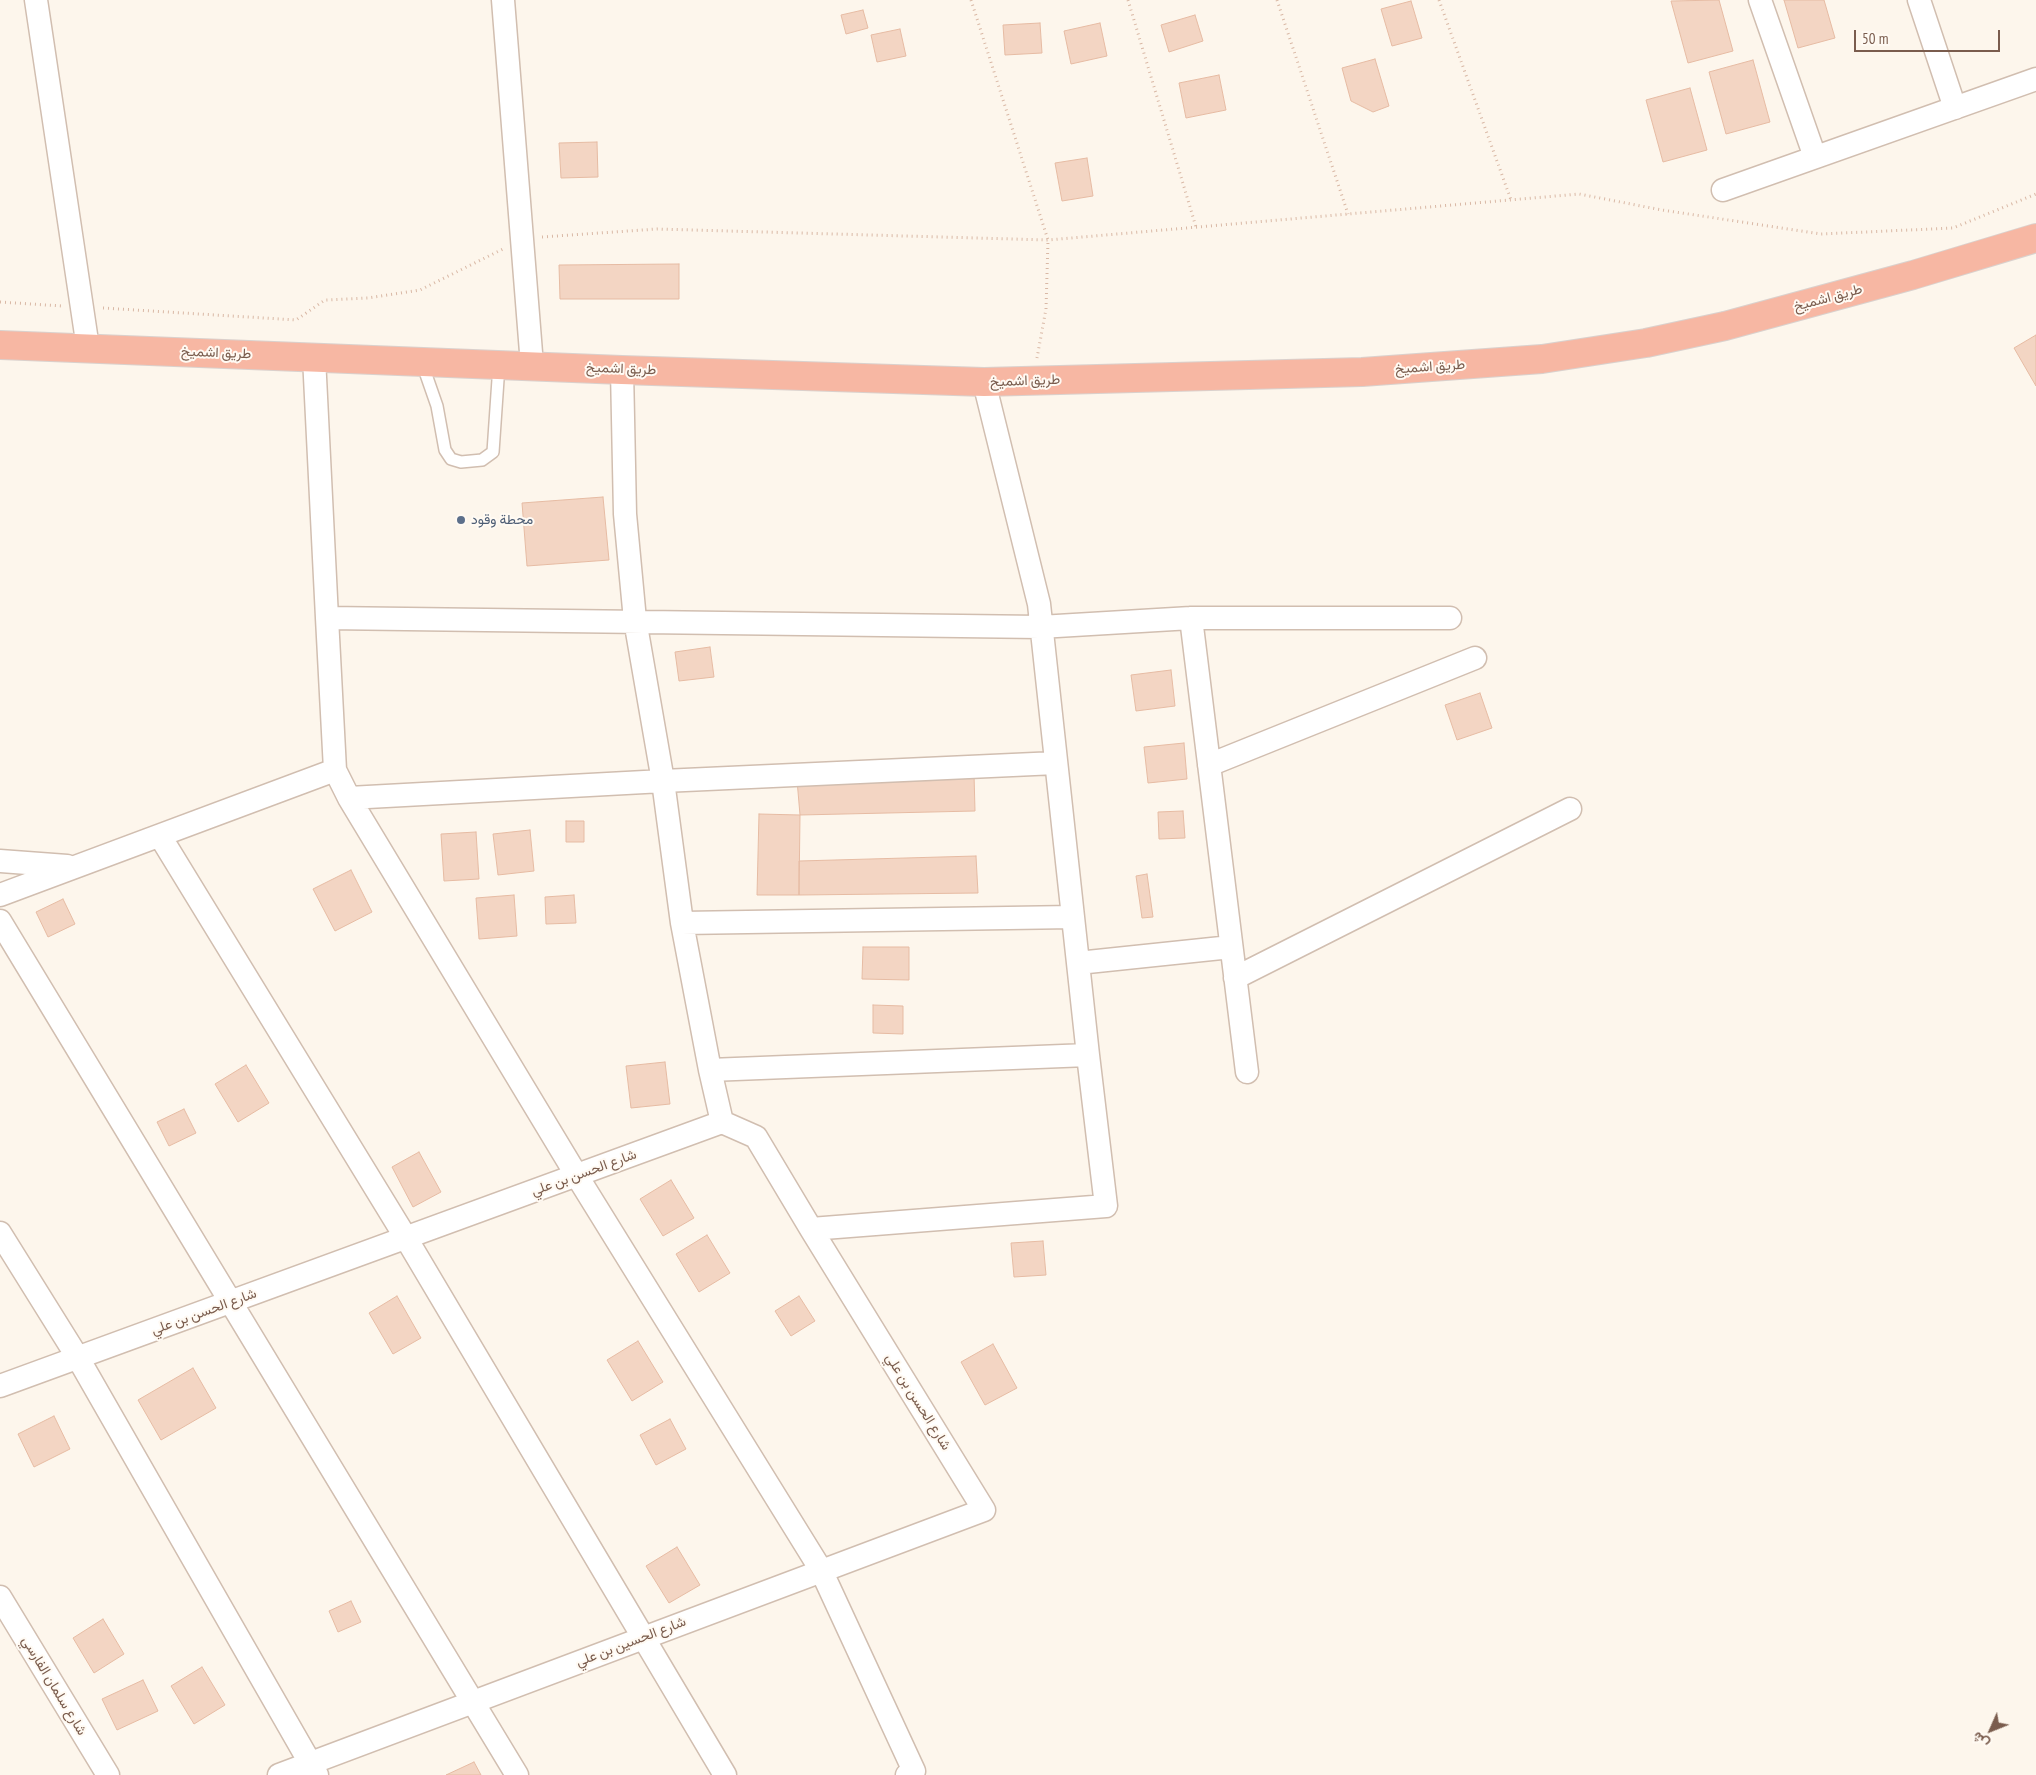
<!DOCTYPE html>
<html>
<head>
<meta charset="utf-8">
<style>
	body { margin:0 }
	#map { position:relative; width:2036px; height:1775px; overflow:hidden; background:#fdf6ec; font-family:"PT Sans Narrow",Vazirmatn,sans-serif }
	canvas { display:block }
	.north { position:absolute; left:1966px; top:1705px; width:50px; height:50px; -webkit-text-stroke:4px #fffaf3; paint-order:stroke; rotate:226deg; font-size:14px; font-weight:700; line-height:20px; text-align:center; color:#7a5c4d }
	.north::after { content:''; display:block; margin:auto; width:18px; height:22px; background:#7a5c4d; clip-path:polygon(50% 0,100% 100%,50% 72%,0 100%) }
	.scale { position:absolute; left:1854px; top:30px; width:146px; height:22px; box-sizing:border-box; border:2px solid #7a5c4d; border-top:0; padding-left:6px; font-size:15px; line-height:18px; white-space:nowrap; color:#7a5c4d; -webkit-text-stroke:4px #fffaf3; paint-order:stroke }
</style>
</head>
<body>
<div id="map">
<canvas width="2036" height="1775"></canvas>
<div class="north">ش</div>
<div class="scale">50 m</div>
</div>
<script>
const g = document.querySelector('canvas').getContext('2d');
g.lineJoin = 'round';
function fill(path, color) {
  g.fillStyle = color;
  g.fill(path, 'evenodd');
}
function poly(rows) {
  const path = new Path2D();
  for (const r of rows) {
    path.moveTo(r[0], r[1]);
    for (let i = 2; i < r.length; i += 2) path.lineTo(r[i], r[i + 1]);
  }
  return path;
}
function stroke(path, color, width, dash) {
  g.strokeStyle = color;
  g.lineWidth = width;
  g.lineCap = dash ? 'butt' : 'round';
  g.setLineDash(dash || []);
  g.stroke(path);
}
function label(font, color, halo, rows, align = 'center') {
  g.font = font + ' "PT Sans Narrow",Vazirmatn,sans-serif';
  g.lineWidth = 4;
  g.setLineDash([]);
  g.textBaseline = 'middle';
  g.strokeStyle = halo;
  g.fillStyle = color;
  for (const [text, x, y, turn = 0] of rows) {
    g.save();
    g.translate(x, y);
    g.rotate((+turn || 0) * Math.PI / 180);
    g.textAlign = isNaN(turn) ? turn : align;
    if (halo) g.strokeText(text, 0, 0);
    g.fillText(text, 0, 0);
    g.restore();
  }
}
const building = poly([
	[1719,0,1733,51,1688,63,1671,1,1719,0],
	[1784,0,1824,0,1835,38,1798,48,1784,0],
	[1411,1,1422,38,1392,46,1381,9,1411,1],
	[863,10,868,28,846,34,841,15,863,10],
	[1195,15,1203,41,1169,52,1161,25,1195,15],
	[1040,23,1042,53,1005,55,1003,25,1040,23],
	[1100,23,1107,56,1071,64,1064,31,1100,23],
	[900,29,906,56,877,62,871,35,900,29],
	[1375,59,1389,106,1373,112,1351,101,1342,68,1375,59],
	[1753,60,1770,122,1726,134,1709,72,1753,60],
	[1219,75,1226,110,1186,118,1179,83,1219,75],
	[1690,88,1707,150,1663,162,1646,100,1690,88],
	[597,142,598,177,561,178,559,143,597,142],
	[1087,158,1093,196,1062,201,1055,163,1087,158],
	[679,264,679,299,560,299,559,265,679,264],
	[2036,335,2036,386,2014,348,2036,335],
	[603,497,609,560,527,566,522,503,603,497],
	[710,647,714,677,679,681,675,652,710,647],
	[1171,670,1175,706,1136,711,1131,675,1171,670],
	[1480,693,1492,728,1457,740,1445,705,1480,693],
	[1184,743,1187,779,1148,783,1144,747,1184,743],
	[974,774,975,811,800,815,797,780,974,774],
	[1183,811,1185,838,1159,839,1158,812,1183,811],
	[759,814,800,815,799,895,757,895,759,814],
	[566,821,584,821,584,842,566,842,566,821],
	[530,830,534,871,498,875,493,834,530,830],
	[476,832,479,879,444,881,441,834,476,832],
	[976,856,978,893,799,895,799,861,976,856],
	[351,870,372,912,335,931,313,889,351,870],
	[1147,874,1153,917,1142,918,1136,876,1147,874],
	[514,895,517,936,479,939,476,898,514,895],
	[574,895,576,923,546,924,545,897,574,895],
	[63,899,75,924,48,937,36,912,63,899],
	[863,947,909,947,909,980,862,979,863,947],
	[873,1005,903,1006,903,1034,873,1033,873,1005],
	[665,1062,670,1104,631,1108,626,1066,665,1062],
	[246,1065,269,1103,238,1122,215,1084,246,1065],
	[184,1109,196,1133,169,1146,157,1122,184,1109],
	[419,1152,441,1192,413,1207,392,1167,419,1152],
	[671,1180,694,1218,663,1236,640,1199,671,1180],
	[707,1235,730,1273,699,1292,676,1254,707,1235],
	[1043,1241,1046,1275,1014,1277,1011,1243,1043,1241],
	[397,1296,421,1338,393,1354,369,1313,397,1296],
	[799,1296,815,1321,791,1336,775,1311,799,1296],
	[638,1341,663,1382,632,1401,607,1360,638,1341],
	[993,1344,1017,1388,985,1405,961,1362,993,1344],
	[193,1368,216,1408,161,1440,138,1400,193,1368],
	[54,1416,70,1449,34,1467,18,1434,54,1416],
	[670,1419,686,1449,656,1465,640,1435,670,1419],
	[677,1547,700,1585,669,1603,646,1566,677,1547],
	[351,1601,361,1622,338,1632,329,1611,351,1601],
	[103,1619,124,1654,94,1673,73,1638,103,1619],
	[202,1667,225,1705,194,1724,171,1686,202,1667],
	[143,1680,158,1711,117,1730,102,1699,143,1680],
	[474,1762,481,1775,446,1775,474,1762]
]);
const path = poly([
	[971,0,1048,240,1046,309,1037,358],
	[1128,0,1196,227],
	[1277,0,1348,214],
	[1439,0,1511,200],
	[542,237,657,229,1048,240,1579,194,1662,210,1821,234,1953,228,2036,194],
	[0,302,62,306],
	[103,308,296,320,325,300,368,298,420,290,503,249]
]);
const lane = poly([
	[422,363,437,406,445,450,451,459,461,462,482,460,493,452,499,365]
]);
const street = poly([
	[36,0,88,348],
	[503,0,532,365],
	[1760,0,1815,157],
	[1919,0,1955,108],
	[1723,190,2036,79],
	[314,357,327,618],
	[622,370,625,514,635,620,663,781,682,923,710,1070,722,1122],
	[1191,618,1247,1072],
	[1209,765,1475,658],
	[349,798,663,781,1056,763],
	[160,836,406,1238,725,1775],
	[0,861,67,866],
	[0,895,335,770],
	[0,921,517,1775],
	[682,923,1073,917],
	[1078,963,1231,947],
	[1235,978,1570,809],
	[710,1070,1088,1055],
	[811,1229,1106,1206,1088,1055,1039,604,984,382],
	[0,1233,78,1358,317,1775],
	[0,1386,722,1122,756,1137,811,1229,984,1510,279,1775],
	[0,1597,108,1775],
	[907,1775,914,1771,821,1570,577,1176,349,798,335,770,327,618,1040,627,1191,618,1450,618]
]);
const highway = poly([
	[0,345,622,370,984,382,1362,372,1542,359,1646,343,1725,326,1913,275,2036,238]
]);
const markers = [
	[461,520,5,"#5c6f8a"]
];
const streetNames = [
	["طريق اشميخ",1828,298,-15],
	["طريق اشميخ",216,353,2],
	["طريق اشميخ",1430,367,-4],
	["طريق اشميخ",621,369,2],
	["طريق اشميخ",1025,381,-2],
	["شارع الحسن بن علي",584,1173,-20],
	["شارع الحسن بن علي",204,1312,-20],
	["شارع الحسن بن علي",918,1402,58],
	["شارع الحسين بن علي",631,1642,-21],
	["شارع سلمان الفارسي",54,1686,59]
];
const serviceNames = [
	["محطة وقود",471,520]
];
fill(building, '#f3d5c3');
stroke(building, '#e6bba3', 1);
stroke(lane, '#d1beb0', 14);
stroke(street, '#d1beb0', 25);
stroke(highway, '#dad1cd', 30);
stroke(path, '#d9b8a5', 3, [1, 4]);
stroke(lane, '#fff', 11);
stroke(street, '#fff', 22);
stroke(highway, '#f7b7a3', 28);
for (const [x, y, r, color] of markers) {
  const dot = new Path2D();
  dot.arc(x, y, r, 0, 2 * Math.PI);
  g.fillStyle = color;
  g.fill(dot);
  stroke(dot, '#fffaf3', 2);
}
label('14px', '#7a5c4d', '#fffaf3', streetNames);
label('14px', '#4e5e75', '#fffaf3', serviceNames, 'left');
</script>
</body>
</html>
